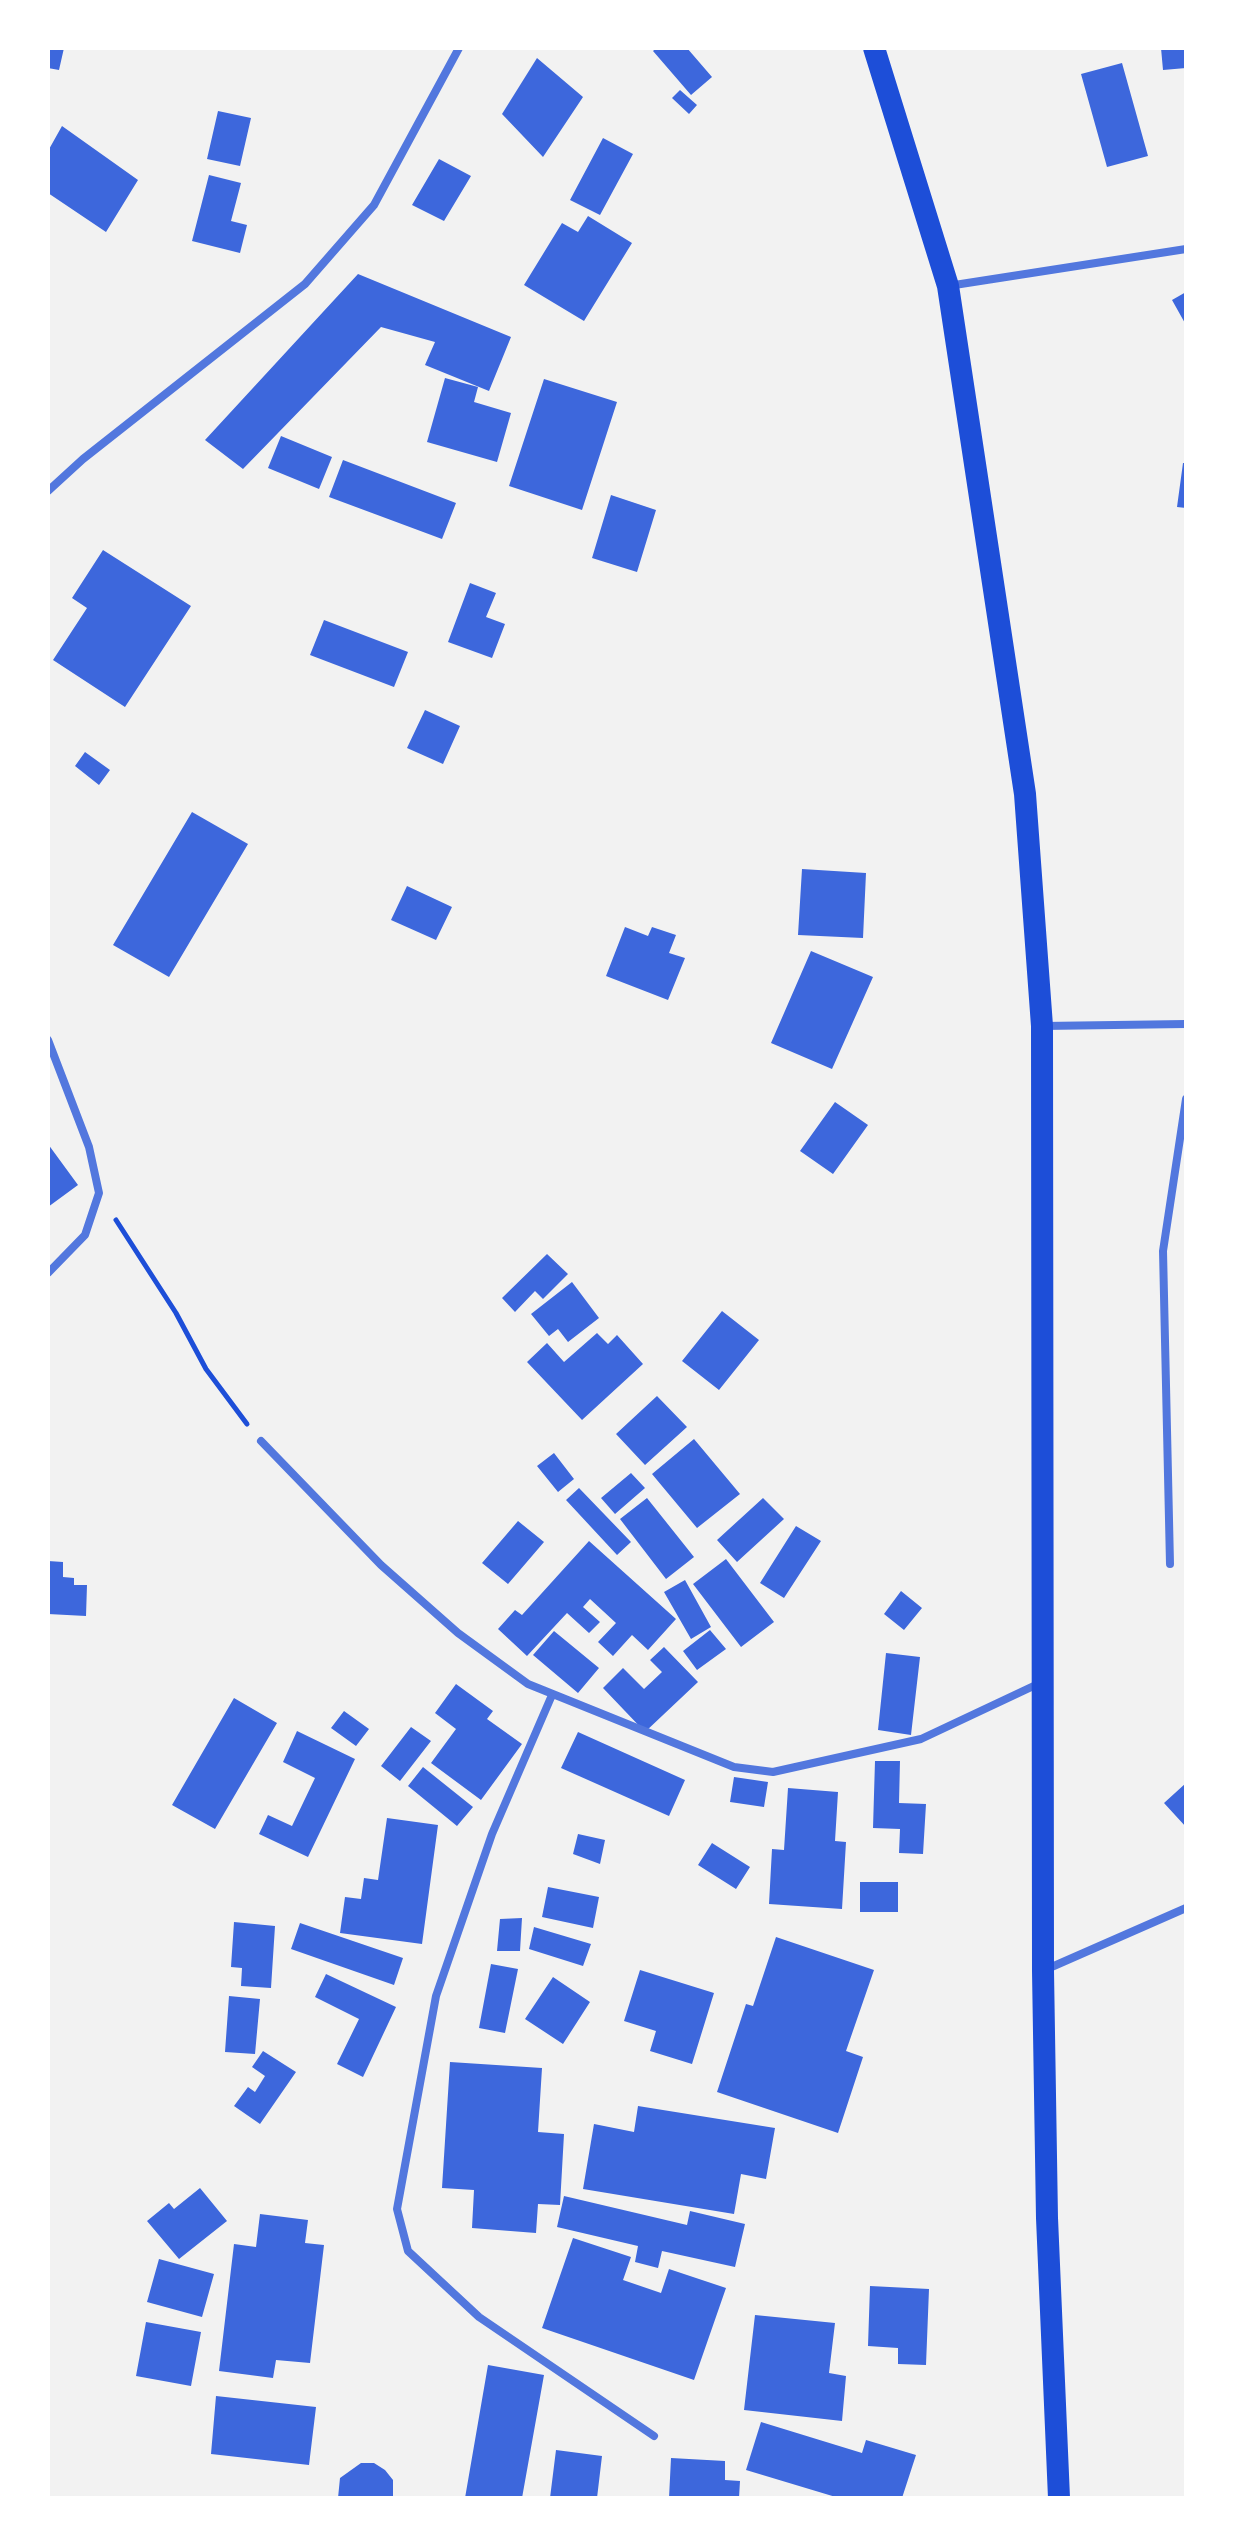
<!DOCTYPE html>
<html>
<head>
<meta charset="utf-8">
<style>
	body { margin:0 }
	#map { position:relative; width:1234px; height:2546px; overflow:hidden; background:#f2f2f2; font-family:"Playfair Display",serif }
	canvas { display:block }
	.frame { position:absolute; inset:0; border:50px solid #fff; pointer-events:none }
</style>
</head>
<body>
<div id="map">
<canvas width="1234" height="2546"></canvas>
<div class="frame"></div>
</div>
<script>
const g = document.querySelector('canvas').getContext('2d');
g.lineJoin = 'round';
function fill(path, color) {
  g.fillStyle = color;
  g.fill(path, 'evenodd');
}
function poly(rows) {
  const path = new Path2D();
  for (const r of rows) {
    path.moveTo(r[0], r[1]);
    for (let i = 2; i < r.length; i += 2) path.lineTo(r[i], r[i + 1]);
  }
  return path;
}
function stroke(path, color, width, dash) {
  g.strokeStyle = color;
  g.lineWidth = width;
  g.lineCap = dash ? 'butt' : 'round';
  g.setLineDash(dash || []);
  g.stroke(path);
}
const building = poly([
	[48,48,64,48,59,70,48,68],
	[656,48,687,48,712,77,691,95,653,51],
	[1161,48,1186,48,1186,68,1163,70],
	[537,58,583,97,543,157,502,114],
	[1122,63,1148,156,1107,167,1081,74],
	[680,90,697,105,689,114,672,98],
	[218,111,251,118,240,166,207,159],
	[62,126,138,180,106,232,48,193,48,151],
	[603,138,633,154,600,215,570,200],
	[439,159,471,176,444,221,412,205],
	[209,175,241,183,231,221,247,225,240,253,192,241],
	[588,216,632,243,584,321,524,285,562,223,578,232],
	[358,274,511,337,489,391,425,365,435,342,381,327,243,469,205,440],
	[1186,292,1186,325,1172,300],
	[445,378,478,387,474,402,511,413,497,462,427,442],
	[544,379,617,402,582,510,509,486],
	[281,436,332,457,319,489,268,468],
	[343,460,456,503,442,539,329,497],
	[1183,463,1186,463,1186,508,1177,507],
	[611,495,656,510,637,572,592,558],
	[103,550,191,606,125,707,53,660,87,608,72,598],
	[470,583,496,593,486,617,505,624,492,658,448,642],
	[324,620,408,652,394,687,310,655],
	[425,710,460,726,443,764,407,748],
	[85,752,110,770,99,785,75,766],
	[192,812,248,844,169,977,113,945],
	[802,869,866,873,863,938,798,935],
	[407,886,452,907,436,940,391,920],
	[625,927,648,936,652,927,676,935,669,953,685,958,668,1000,606,976],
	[811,951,873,977,832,1069,771,1043],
	[835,1102,868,1125,833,1174,800,1151],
	[48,1144,78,1185,48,1207],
	[547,1254,568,1274,543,1299,535,1291,515,1312,502,1298],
	[572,1282,599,1318,568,1342,558,1329,549,1336,531,1314],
	[722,1311,759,1340,719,1390,682,1361],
	[597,1333,608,1344,617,1335,643,1364,582,1420,527,1362,547,1343,564,1362],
	[657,1396,687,1427,645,1465,616,1434],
	[694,1439,740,1494,697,1528,652,1474],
	[554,1453,574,1479,558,1492,537,1466],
	[631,1473,645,1488,615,1514,601,1498],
	[579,1488,631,1542,617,1555,566,1500],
	[647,1498,694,1557,666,1579,620,1519],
	[763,1498,784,1519,737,1562,717,1540],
	[518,1521,544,1542,508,1584,482,1563],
	[796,1526,821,1541,784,1598,760,1583],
	[589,1541,676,1619,648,1650,632,1635,613,1656,598,1642,616,1623,590,1599,583,1607,600,1622,589,1633,567,1613,527,1656,498,1629,515,1610,522,1615],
	[726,1559,774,1622,741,1647,693,1584],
	[48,1561,63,1562,63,1577,74,1578,74,1585,87,1585,86,1616,48,1614],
	[685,1580,711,1627,691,1639,664,1592],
	[901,1591,922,1608,904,1630,884,1614],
	[710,1630,726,1649,697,1670,683,1651],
	[554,1631,599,1668,578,1693,533,1655],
	[664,1647,698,1682,645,1732,603,1688,623,1668,644,1689,662,1672,650,1660],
	[886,1653,920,1657,911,1735,878,1730],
	[456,1684,493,1711,487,1719,522,1744,481,1800,431,1763,456,1729,435,1713],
	[234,1698,277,1723,215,1829,172,1805],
	[344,1711,369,1729,356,1746,331,1728],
	[411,1727,431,1741,400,1781,381,1766],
	[297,1731,355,1759,308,1857,259,1834,268,1815,292,1826,315,1778,283,1762],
	[578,1732,685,1780,669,1816,561,1768],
	[875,1761,900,1761,899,1803,926,1804,923,1854,899,1853,900,1829,873,1828],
	[423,1767,473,1807,457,1826,408,1786],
	[734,1777,768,1782,764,1807,730,1802],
	[1186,1783,1186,1827,1164,1803],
	[788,1788,838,1792,835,1841,846,1842,842,1909,769,1904,772,1849,784,1850],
	[387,1818,438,1825,422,1944,340,1933,345,1897,361,1899,364,1878,378,1880],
	[578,1834,605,1840,600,1864,573,1854],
	[712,1843,750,1867,736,1889,698,1865],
	[860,1882,898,1882,898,1912,860,1912],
	[548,1887,599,1897,593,1928,542,1917],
	[522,1918,520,1951,497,1951,500,1919],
	[234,1922,275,1926,271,1988,241,1986,242,1968,231,1967],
	[300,1923,403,1958,394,1985,291,1949],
	[534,1927,591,1944,583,1966,529,1949],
	[776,1937,874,1970,846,2051,863,2057,838,2133,717,2092,746,2004,753,2006],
	[491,1964,518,1969,505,2033,479,2028],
	[640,1970,714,1993,692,2064,650,2051,656,2031,624,2021],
	[326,1974,396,2007,363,2077,337,2064,359,2019,315,1997],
	[553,1977,590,2002,563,2044,525,2019],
	[229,1996,260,1999,255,2054,225,2052],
	[263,2051,296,2072,260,2124,234,2106,248,2087,255,2092,265,2076,252,2067],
	[450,2062,542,2068,538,2132,564,2134,560,2205,538,2204,536,2233,472,2228,474,2190,442,2188],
	[638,2106,775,2128,766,2179,741,2174,734,2214,583,2189,594,2124,634,2132],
	[200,2188,227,2221,179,2259,147,2221,169,2203,174,2209],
	[564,2196,687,2225,690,2211,745,2224,735,2267,662,2251,658,2268,635,2262,638,2246,557,2227],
	[260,2214,308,2220,305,2243,324,2245,310,2363,276,2360,273,2378,219,2371,234,2244,256,2247],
	[573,2238,631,2257,623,2280,661,2293,669,2269,726,2288,694,2380,542,2328],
	[159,2259,214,2274,202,2317,147,2302],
	[870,2286,929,2289,926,2365,898,2364,898,2348,868,2346],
	[755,2315,835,2323,829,2373,846,2376,842,2421,744,2410],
	[146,2322,201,2332,191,2386,136,2376],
	[488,2365,544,2375,522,2498,465,2498],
	[216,2396,316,2407,309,2465,211,2454],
	[761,2422,862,2453,866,2440,916,2455,902,2498,839,2498,746,2470],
	[556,2450,602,2456,597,2498,550,2498],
	[671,2458,725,2461,725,2480,740,2481,739,2498,669,2498],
	[361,2463,374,2463,385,2470,393,2480,393,2498,338,2498,340,2478]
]);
const path = poly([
	[116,1220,176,1313,206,1369,247,1424]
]);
const minor = poly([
	[948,286,1186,249],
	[48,491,83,459,305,284,374,205,459,48],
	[1043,1026,1186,1024],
	[48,1040,89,1147,99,1193,85,1235,48,1273],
	[261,1441,381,1565,458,1633,528,1684,734,1767,773,1772,921,1739,1040,1683],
	[1170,1564,1163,1251,1186,1099],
	[552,1695,492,1834,436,1996,397,2209,408,2251,479,2317,654,2436],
	[1047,1969,1186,1908]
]);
const trunk = poly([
	[874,48,948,286,1025,794,1042,1026,1043,1971,1047,2218,1059,2498]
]);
fill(building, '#3d67dc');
stroke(path, '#1d4ed8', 5);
stroke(minor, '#5277de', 8);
stroke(trunk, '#1d4ed8', 22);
</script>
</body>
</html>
